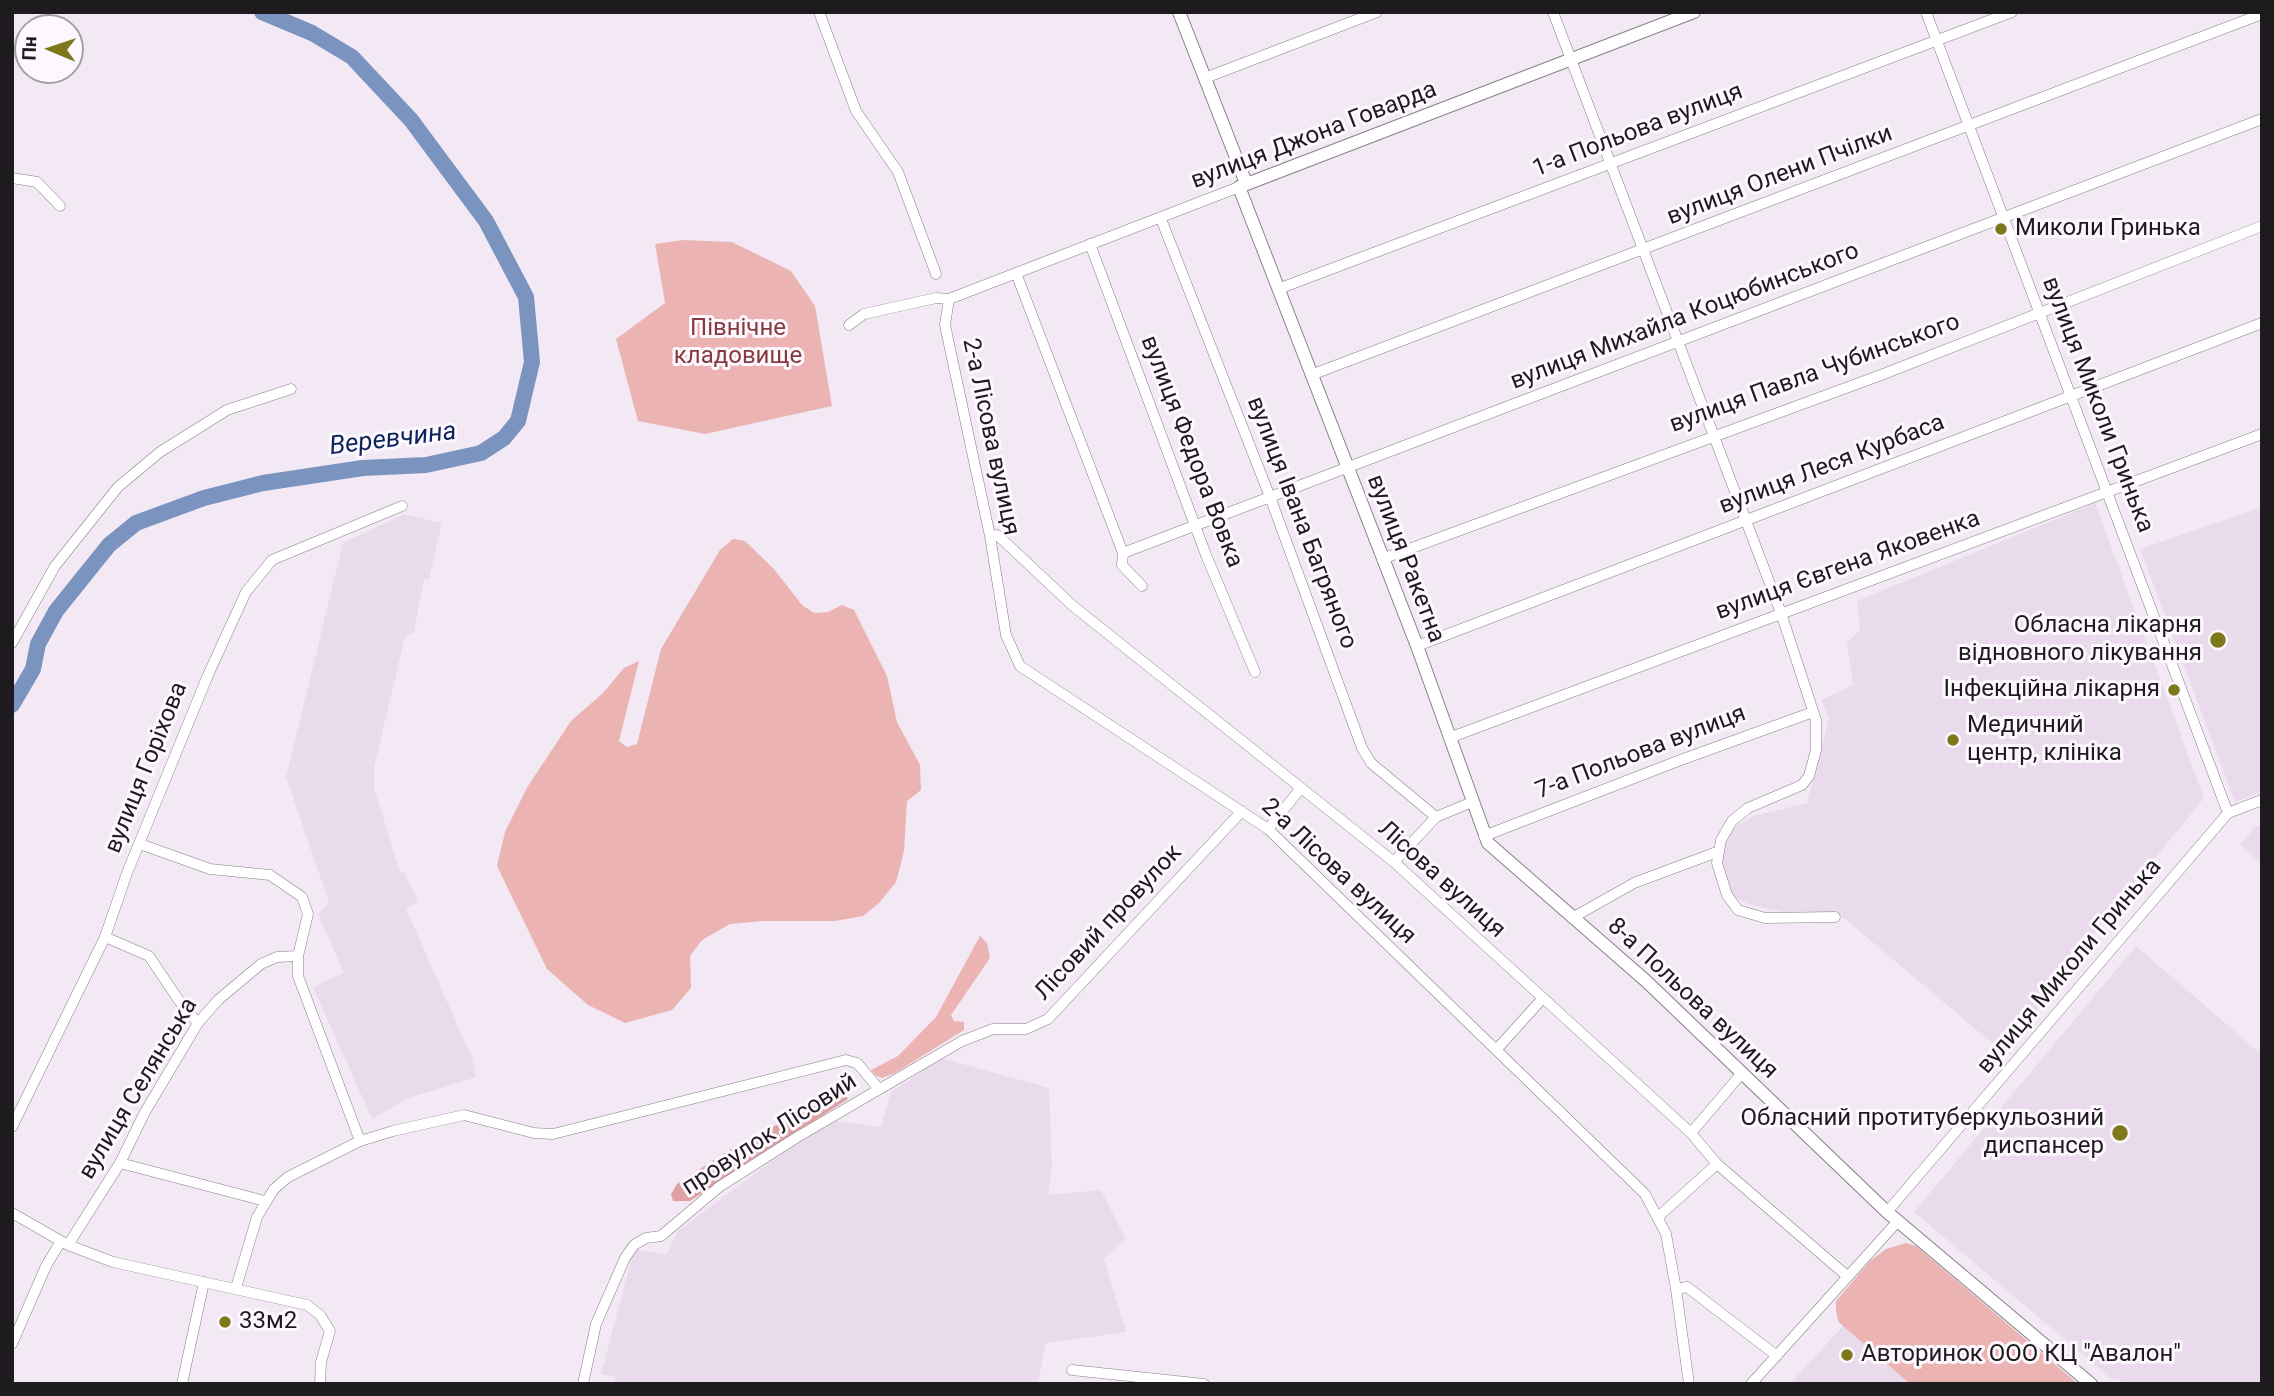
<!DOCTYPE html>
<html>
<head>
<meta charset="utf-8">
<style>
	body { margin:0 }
	#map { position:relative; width:2274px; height:1396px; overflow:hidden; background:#f2e9f4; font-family:Roboto,sans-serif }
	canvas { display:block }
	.frame { position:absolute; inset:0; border:14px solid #1e1b1f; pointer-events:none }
	.north { position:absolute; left:14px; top:14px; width:70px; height:70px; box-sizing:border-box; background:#fdf7fe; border:2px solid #a49fa5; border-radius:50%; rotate:272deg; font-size:19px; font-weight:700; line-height:28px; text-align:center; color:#1e1b1f }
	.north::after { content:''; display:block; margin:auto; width:24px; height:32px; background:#7e781d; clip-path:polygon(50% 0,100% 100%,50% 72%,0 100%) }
</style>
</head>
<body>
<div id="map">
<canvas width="2274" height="1396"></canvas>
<div class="frame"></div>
<div class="north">Пн</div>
</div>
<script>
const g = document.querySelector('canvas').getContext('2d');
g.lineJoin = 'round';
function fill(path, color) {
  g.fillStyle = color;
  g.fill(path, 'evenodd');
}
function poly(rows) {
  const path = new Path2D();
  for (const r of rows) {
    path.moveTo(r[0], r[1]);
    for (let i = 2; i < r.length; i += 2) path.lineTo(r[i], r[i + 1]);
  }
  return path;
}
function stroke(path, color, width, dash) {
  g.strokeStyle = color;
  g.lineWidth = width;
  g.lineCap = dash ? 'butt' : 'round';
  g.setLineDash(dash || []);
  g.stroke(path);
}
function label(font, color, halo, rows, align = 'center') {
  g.font = font + ' Roboto,sans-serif';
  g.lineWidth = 6;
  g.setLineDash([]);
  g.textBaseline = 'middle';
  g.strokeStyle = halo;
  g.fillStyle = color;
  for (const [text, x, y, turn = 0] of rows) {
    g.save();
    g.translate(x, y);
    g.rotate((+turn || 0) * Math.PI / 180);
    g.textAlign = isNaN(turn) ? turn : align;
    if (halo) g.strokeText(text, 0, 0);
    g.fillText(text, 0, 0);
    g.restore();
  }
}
const built = poly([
	[2095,503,2204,798,2087,942,2005,1054,1838,913,1787,913,1748,904,1732,896,1720,856,1733,829,1753,816,1807,803,1829,718,1821,700,1853,685,1847,643,1860,630,1857,601],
	[2262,507,2262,792,2235,802,2140,549],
	[404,514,442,523,429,579,424,579,414,632,405,637,374,767,374,788,400,872,405,874,418,902,406,909,472,1058,476,1077,409,1098,372,1119,313,987,344,973,318,914,329,902,286,777,343,543],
	[2262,824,2262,864,2240,845,2255,827],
	[2136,946,2262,1055,2262,1384,2124,1384,2117,1378,2114,1381,1914,1212],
	[941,1058,1049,1088,1052,1168,1048,1195,1101,1190,1125,1238,1104,1259,1126,1332,1046,1343,1038,1384,613,1384,616,1377,601,1374,634,1249,666,1255,678,1231,800,1140,835,1121,881,1127,891,1092],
	[1843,1326,1910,1384,1790,1384]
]);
const green = poly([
	[683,240,732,242,791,271,815,306,832,406,705,434,638,421,616,339,665,303,655,244],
	[733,539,745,541,774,569,802,605,814,613,828,612,842,605,854,610,887,676,897,722,920,765,921,790,907,801,904,851,896,882,879,903,863,916,835,921,762,921,730,924,702,940,690,956,691,988,672,1010,625,1023,588,1005,547,969,497,866,505,832,528,786,571,721,603,693,624,668,639,661,619,741,627,747,637,744,661,649,720,550],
	[980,936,987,943,990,958,951,1015,954,1021,964,1022,964,1030,895,1073,882,1078,875,1075,871,1070,898,1056,936,1017],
	[1906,1243,1916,1246,2078,1384,1910,1384,1843,1326,1838,1321,1836,1310,1836,1301,1870,1261,1886,1249]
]);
const forest = poly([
	[842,1091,848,1099,690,1201,673,1201,671,1194,677,1184,734,1147]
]);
const river = poly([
	[12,705,33,669,38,644,56,611,109,545,136,523,204,498,263,483,363,468,426,465,481,453,504,438,518,421,532,362,526,297,486,221,411,120,352,57,312,33,262,12]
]);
const minor = poly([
	[819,12,856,111,898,172,936,274],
	[1553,12,1781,613,1816,720,1816,750,1809,776,1802,785,1748,808,1732,821,1721,840,1717,863,1727,895,1738,910,1765,918,1835,917],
	[1926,12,2228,813],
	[1205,78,1377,12],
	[12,178,37,182,60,206],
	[1161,219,1270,497,1362,748,1371,763,1436,817],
	[1090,244,1206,555,1255,672],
	[1016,273,1123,553,1122,565,1142,586],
	[1278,289,2012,12],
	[949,299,945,325,990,536,1006,635,1020,666,1268,829,1645,1194,1666,1234,1676,1289,1687,1287,1777,1356],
	[849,325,864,314,936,298,949,299,1239,187],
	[1311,375,2262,14],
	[990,536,997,535,1006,543,1073,606,1394,862,1691,1133,1717,1164,1847,1276],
	[1123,553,2262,119],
	[1382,559,1881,375,2262,226],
	[12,643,55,566,118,487,160,452,227,410,291,389],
	[1417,646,2262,323],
	[1449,738,2262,434],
	[1268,829,1301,788],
	[1484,836,1678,761,1813,712],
	[140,844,210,869,270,875,302,897,308,914,298,956,298,976,360,1141],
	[1394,862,1436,817,1472,802],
	[1572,918,1634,883,1717,852],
	[105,937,149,956,184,1008,198,1023],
	[1496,1050,1543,998],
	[12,1127,105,937,127,873,208,675,246,592,272,560,402,506],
	[1691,1133,1742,1073],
	[120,1163,265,1201],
	[1887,1212,2228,813,2262,800],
	[12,1213,68,1245,113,1262,307,1305,320,1315,330,1331,321,1362,320,1384],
	[1659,1216,1717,1164],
	[68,1245,120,1163,145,1112,198,1023,218,1000,261,964,277,957,298,956],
	[236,1288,257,1217,274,1189,288,1177,360,1141,393,1131,464,1115,534,1133,553,1134,846,1060,857,1063,879,1089],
	[1676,1289,1689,1384],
	[12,1344,46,1266,61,1241],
	[1072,1370,1204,1384],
	[182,1384,204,1282],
	[583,1384,596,1324,625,1258,634,1245,646,1238,661,1236,719,1187,799,1136,962,1041,993,1029,1026,1029,1048,1019,1242,811],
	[1751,1384,1898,1221]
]);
const tertiary = poly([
	[1179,12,1246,183],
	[1694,12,1239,187,1417,646,1488,843,1646,981,1887,1212,2091,1384]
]);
const markers = [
	[2001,229,7,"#7e781d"],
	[2218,640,9,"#7e781d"],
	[2174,690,7,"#7e781d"],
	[1953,740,7,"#7e781d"],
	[2120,1133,9,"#7e781d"],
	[225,1322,7,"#7e781d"],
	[1847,1355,7,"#7e781d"]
];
const streetNames = [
	["1-а Польова вулиця",1638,131,-21],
	["вулиця Джона Говарда",1314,136,-21],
	["вулиця Олени Пчілки",1780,176,-21],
	["вулиця Михайла Коцюбинського",1685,317,-21],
	["вулиця Павла Чубинського",1815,374,-20],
	["вулиця Миколи Гринька",2097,405,69],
	["2-а Лісова вулиця",990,437,78],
	["вулиця Федора Вовка",1191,452,69],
	["вулиця Леся Курбаса",1832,465,-21],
	["вулиця Івана Багряного",1301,523,69],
	["вулиця Ракетна",1405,559,69],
	["вулиця Євгена Яковенка",1848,566,-20],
	["7-а Польова вулиця",1641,753,-21],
	["вулиця Горіхова",147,768,-68],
	["2-а Лісова вулиця",1338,872,43],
	["Лісова вулиця",1441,880,42],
	["Лісовий провулок",1109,923,-47],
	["вулиця Миколи Гринька",2070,967,-50],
	["8-а Польова вулиця",1692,999,43],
	["вулиця Селянська",139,1089,-59],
	["провулок Лісовий",770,1135,-33]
];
const poiNames = [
	["Миколи Гринька",2015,229],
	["Обласна лікарня",2202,626,"right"],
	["відновного лікування",2202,654,"right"],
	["Інфекційна лікарня",2160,690,"right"],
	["Медичний",1967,726],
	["центр, клініка",1967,754],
	["Обласний протитуберкульозний",2104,1119,"right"],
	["диспансер",2104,1147,"right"],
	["33м2",239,1322],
	["Авторинок ООО КЦ \"Авалон\"",1861,1355]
];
const parkNames = [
	["Північне",738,329],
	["кладовище",738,357]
];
const waterNames = [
	["Веревчина",393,440,-7]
];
fill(built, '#eadbec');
fill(green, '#ecb3b3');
fill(forest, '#dfa2a3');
stroke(river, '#7b93bf', 16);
stroke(minor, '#887f8a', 11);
stroke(tertiary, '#887f8a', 14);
stroke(minor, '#fff', 10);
stroke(tertiary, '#fff', 12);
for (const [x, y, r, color] of markers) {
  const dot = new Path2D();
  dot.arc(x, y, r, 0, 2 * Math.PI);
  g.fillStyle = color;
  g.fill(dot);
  stroke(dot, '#fdf7fe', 2.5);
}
label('24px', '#1e1b1f', '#fdf7fe', streetNames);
label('24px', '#1e1b1f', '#fdf7fe', poiNames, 'left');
label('24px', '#843a3e', '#fdf7fe', parkNames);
label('italic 26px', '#0b245b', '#fdf7fe', waterNames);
</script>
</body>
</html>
